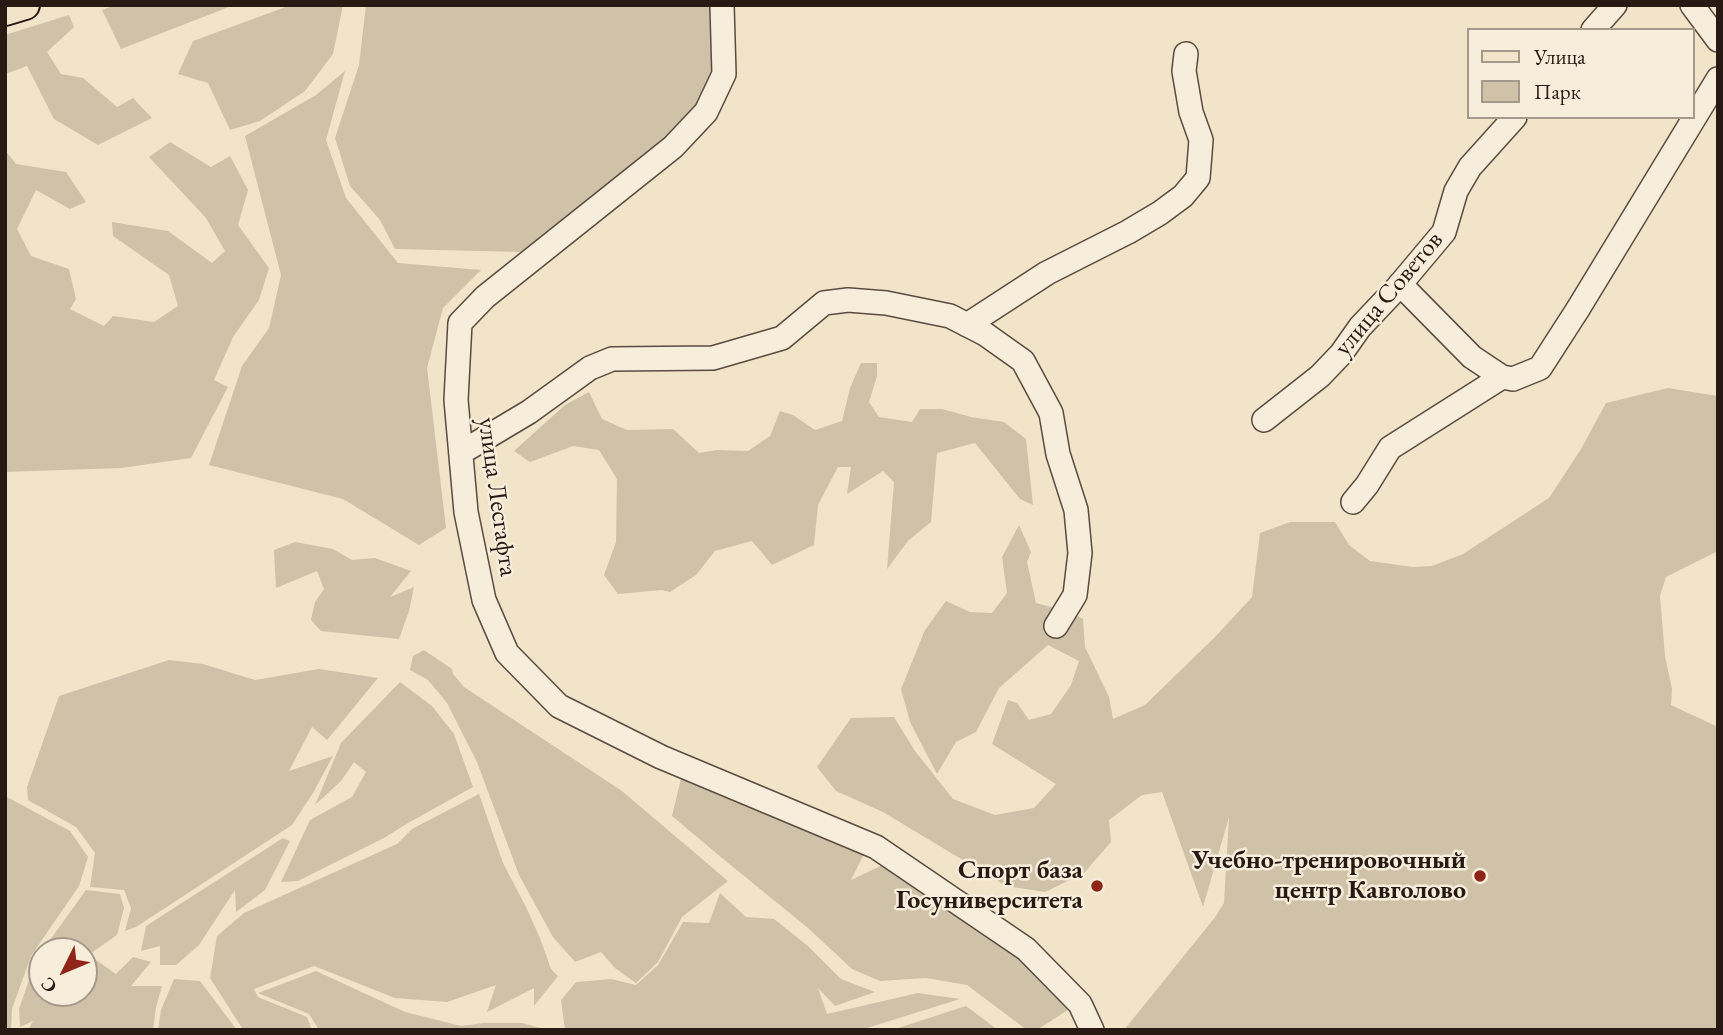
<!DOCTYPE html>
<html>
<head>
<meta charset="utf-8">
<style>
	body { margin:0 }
	#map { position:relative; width:1723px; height:1035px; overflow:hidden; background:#f1e4c8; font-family:"EB Garamond",serif }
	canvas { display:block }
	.frame { position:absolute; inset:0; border:7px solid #281a12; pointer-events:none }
	.legend { position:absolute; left:1467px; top:28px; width:228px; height:91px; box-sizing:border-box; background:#f6eddb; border:2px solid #a4998b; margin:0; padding:9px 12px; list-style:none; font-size:21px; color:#281a12 }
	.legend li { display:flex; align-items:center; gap:14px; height:35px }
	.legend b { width:35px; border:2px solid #a4998b }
	.north { position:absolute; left:28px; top:937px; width:70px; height:70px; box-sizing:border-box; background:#f6eddb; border:2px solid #a4998b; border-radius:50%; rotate:227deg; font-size:19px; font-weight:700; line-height:28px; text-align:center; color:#281a12 }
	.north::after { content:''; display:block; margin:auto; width:24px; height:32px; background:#8f2418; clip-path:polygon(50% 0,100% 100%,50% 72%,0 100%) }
</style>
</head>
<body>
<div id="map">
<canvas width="1723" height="1035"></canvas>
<div class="frame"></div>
<ul class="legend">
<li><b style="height:9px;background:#f1e4c8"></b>Улица</li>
<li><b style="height:19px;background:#cfc2a9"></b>Парк</li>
</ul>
<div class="north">С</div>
</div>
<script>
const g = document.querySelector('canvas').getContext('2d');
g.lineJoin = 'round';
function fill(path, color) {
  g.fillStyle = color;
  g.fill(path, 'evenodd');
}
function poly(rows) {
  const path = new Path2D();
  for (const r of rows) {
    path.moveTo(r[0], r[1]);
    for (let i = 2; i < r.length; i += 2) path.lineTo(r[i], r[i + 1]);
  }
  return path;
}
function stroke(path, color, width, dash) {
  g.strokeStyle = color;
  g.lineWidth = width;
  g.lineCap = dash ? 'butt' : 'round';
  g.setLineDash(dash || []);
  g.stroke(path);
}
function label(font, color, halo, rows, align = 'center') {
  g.font = font + ' "EB Garamond",serif';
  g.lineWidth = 5;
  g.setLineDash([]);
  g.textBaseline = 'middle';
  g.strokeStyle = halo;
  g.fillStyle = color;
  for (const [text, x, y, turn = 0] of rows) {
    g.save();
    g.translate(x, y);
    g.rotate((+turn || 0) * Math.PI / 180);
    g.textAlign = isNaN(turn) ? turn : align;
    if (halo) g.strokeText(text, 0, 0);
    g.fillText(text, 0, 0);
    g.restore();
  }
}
const green = poly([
	[115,5,234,5,121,49,102,10],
	[291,5,343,5,333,54,305,91,260,121,230,130,208,83,178,74,193,41],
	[366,5,715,5,718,20,710,90,665,141,575,222,522,252,395,249,380,220,350,186,335,138,359,65],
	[69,15,74,27,47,52,61,74,83,78,117,107,133,98,152,118,98,145,54,119,27,66,5,74,5,35],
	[345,71,326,140,346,198,398,263,481,270,443,308,427,368,446,528,419,545,343,499,209,465,242,366,269,328,281,275,245,136,316,95],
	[170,142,211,167,230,156,248,190,238,225,269,268,259,300,233,337,214,380,228,387,191,458,121,468,5,472,5,150,16,164,66,172,86,202,70,209,36,190,17,229,31,256,69,269,76,299,70,309,104,326,113,316,154,322,178,306,169,275,113,236,112,222,168,231,212,263,225,251,206,218,149,157],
	[861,363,877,363,877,376,869,402,879,417,912,422,920,409,942,409,971,417,1004,422,1026,439,1033,505,1020,499,975,443,937,453,931,522,908,541,887,569,894,482,883,471,847,494,851,467,838,467,818,505,814,545,772,565,752,541,715,551,696,575,670,592,662,590,618,594,604,575,616,542,617,479,599,450,573,446,530,462,514,451,565,405,589,392,602,419,627,430,673,429,699,453,717,450,748,451,770,436,780,411,793,415,815,430,842,421,850,388],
	[1668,388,1718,396,1718,551,1666,577,1660,596,1665,656,1672,689,1671,705,1718,727,1718,1030,1124,1030,1216,916,1224,903,1229,817,1203,907,1162,792,1142,795,1109,820,1111,842,1084,873,1045,892,1006,886,883,812,836,791,817,767,851,718,894,717,915,751,953,799,995,815,1034,808,1056,784,992,744,1008,700,1017,703,1029,720,1051,714,1071,685,1079,661,1048,645,999,688,976,732,956,742,937,774,910,722,901,689,925,630,946,601,970,612,992,613,1007,593,1002,557,1019,525,1031,552,1027,562,1036,603,1067,611,1083,619,1085,647,1109,697,1113,719,1145,705,1216,636,1252,597,1260,533,1290,522,1335,522,1349,545,1370,561,1413,567,1432,566,1463,554,1549,498,1581,449,1606,403],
	[295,542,333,549,352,560,375,558,411,571,390,597,414,587,409,611,399,639,321,631,311,620,315,602,324,589,317,571,276,588,274,550],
	[424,650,452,669,453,674,464,687,622,791,728,881,682,917,658,962,636,983,615,968,601,952,575,962,553,937,519,875,477,762,447,703,428,680,410,670,413,656],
	[169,660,203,664,255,680,319,669,378,678,327,740,312,727,289,771,333,756,313,793,292,825,136,927,125,931,131,908,124,890,90,887,95,853,76,827,28,800,27,787,59,696],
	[400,682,432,706,454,734,473,787,408,823,384,838,298,881,281,882,310,820,352,797,366,772,354,762,341,781,315,805,341,743],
	[684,766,867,848,851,880,889,862,1004,937,1074,1006,1037,1030,1027,1030,967,985,926,978,880,981,852,969,808,928,722,858,672,816],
	[479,794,503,863,526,907,540,938,551,969,558,976,534,1006,534,988,487,1012,496,985,447,1002,395,998,314,966,254,989,258,997,307,1017,312,1030,242,1028,210,978,217,936,244,913,397,844,412,829],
	[5,796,70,831,88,857,79,886,31,956,12,1009,11,1030,5,1030],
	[283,838,290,841,265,890,236,912,235,890,199,945,176,965,160,965,160,946,141,951,146,926],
	[86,890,120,894,124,908,117,935,84,958,84,951,42,951],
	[720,893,746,917,774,919,808,946,841,979,875,992,835,1006,818,988,827,1014,918,993,960,999,867,1028,864,1030,565,1030,561,1000,576,982,611,979,636,985,658,965,683,922,709,923],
	[133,957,151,962,131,986,162,986,156,1007,153,1030,28,1030,33,1021,20,1027,19,1009,30,977,42,981,42,993,84,993,84,976,96,960,116,974],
	[316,971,405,1012,461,1026,483,1023,522,1023,548,1030,319,1030,309,1014,258,993],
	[174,979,200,981,237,1030,158,1030,161,1010],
	[966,1006,998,1030,892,1030]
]);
const minor = poly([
	[722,5,724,74,706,112,673,147,485,297,460,323,456,400,466,512,484,600,507,653,559,706,661,757,876,847,1026,949,1080,1004,1092,1030],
	[1692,5,1718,40],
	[1593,30,1615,5],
	[1400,284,1472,357,1502,377,1513,379,1540,368,1578,309,1718,79],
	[967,325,1047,273,1128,232,1160,213,1183,196,1198,178,1201,140,1191,112,1184,71,1186,54],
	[1264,420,1320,376,1341,354,1360,327,1397,288,1444,232,1456,191,1470,167,1515,117],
	[462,452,529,412,590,368,612,359,713,358,782,338,824,303,848,300,886,303,950,316,985,334,1023,361,1051,413,1058,454,1076,510,1080,553,1075,595,1056,626],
	[1353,502,1367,485,1390,448,1502,377]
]);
const major = poly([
	[5,11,25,5]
]);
const markers = [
	[1480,876,7,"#8f2418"],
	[1097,886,7,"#8f2418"]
];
const streetNames = [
	["улица Советов",1389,294,-50],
	["улица Лесгафта",497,497,82]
];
const poiNames = [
	["Учебно-тренировочный",1466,861],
	["центр Кавголово",1466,891],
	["Спорт база",1083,871],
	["Госуниверситета",1083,901]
];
fill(green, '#cfc2a9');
stroke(minor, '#5a4c40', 26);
stroke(major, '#281a12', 32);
stroke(minor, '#f6eddb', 23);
stroke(major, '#f1e4c8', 28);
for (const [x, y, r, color] of markers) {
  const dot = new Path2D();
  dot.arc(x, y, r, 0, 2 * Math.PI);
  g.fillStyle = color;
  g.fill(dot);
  stroke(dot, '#f6eddb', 2.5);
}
label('26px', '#281a12', '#f6eddb', streetNames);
label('bold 26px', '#281a12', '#f6eddb', poiNames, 'right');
</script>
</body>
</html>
